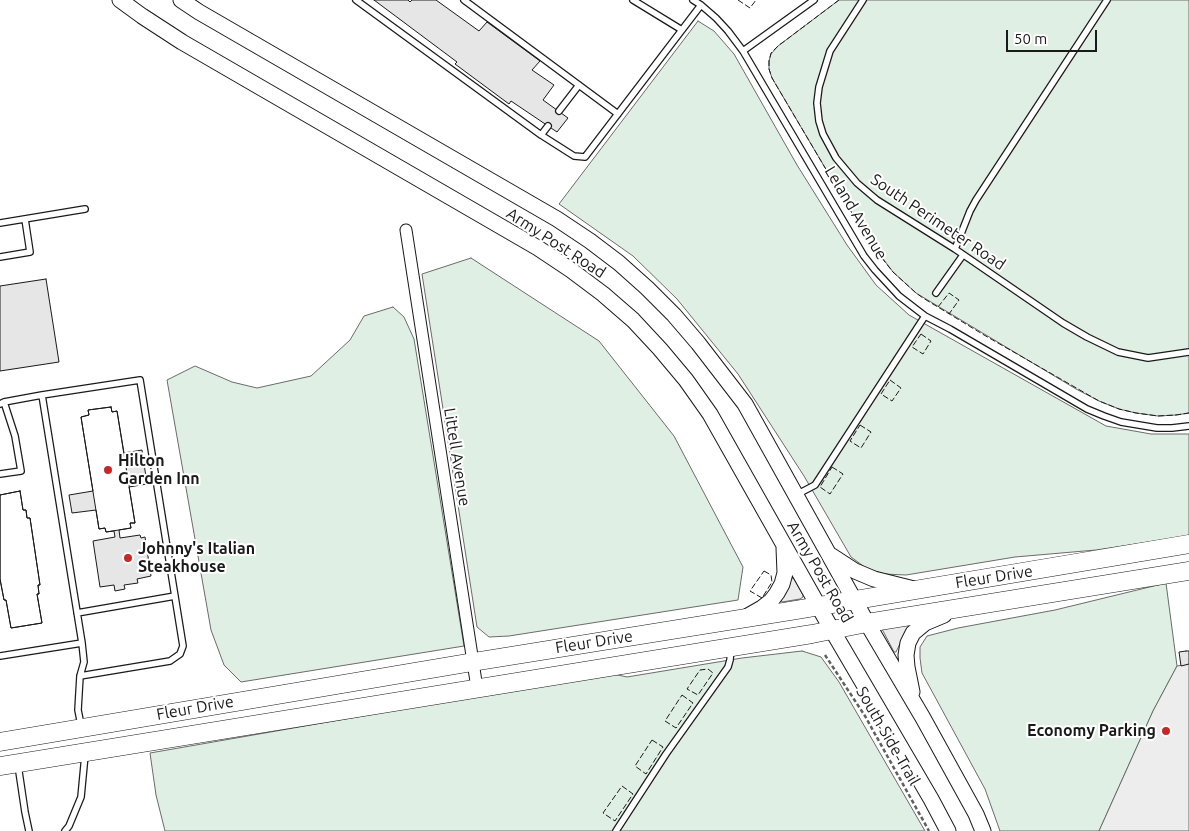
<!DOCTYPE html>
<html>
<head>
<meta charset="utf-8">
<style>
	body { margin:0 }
	#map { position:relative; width:1189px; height:831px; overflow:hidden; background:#fff; font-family:Ubuntu,sans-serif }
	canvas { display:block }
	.scale { position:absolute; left:1006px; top:30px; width:91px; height:22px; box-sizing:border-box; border:2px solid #1a1a1a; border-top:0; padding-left:6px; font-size:15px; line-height:18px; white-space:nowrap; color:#1a1a1a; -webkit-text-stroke:4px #fff; paint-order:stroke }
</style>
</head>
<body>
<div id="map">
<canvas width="1189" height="831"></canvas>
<div class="scale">50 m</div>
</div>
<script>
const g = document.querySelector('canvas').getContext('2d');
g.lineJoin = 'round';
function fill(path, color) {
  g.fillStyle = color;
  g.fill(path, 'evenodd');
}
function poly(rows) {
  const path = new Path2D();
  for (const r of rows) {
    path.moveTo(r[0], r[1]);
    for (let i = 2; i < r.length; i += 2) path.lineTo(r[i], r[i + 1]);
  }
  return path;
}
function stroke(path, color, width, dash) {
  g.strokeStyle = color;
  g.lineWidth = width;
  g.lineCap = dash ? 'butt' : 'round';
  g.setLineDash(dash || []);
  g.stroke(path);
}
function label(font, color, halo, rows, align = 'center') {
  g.font = font + ' Ubuntu,sans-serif';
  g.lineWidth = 4;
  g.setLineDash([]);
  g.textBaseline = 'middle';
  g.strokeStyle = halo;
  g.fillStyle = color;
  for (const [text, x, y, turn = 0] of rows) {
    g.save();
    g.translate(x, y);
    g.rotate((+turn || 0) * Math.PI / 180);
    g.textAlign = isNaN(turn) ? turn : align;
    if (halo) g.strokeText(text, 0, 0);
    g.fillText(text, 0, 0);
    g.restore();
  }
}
const green = poly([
	[839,0,1189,0,1189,413,1176,415,1158,416,1136,413,1119,409,1099,401,1076,389,916,293,893,272,863,232,772,78,769,69,769,61,771,54,778,46,839,0],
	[698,21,714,31,734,54,797,165,847,245,876,285,909,315,1106,426,1151,434,1189,434,1189,536,1096,550,1015,557,906,575,884,574,866,568,851,557,804,476,738,374,677,299,633,256,559,204,698,21],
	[471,258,599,341,674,436,743,567,738,600,509,636,489,637,477,627,422,274,471,258],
	[393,307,404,317,414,339,464,646,241,682,224,665,211,630,167,380,195,366,232,382,257,388,311,376,350,340,364,316,393,307],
	[1166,583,1177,666,1153,711,1099,831,1000,831,985,789,922,673,920,658,920,647,927,636,958,628,1055,610,1166,583],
	[802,651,821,657,839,682,925,831,165,831,156,795,150,753,609,673,627,677,742,658,802,651]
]);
const parking = poly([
	[792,578,794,579,803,595,803,597,800,599,782,602,781,600,790,579,792,578],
	[909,625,896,652,894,652,882,629,909,625],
	[1189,664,1189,831,1099,831,1153,711,1177,666,1189,664]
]);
const building = poly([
	[374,0,408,0,410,2,412,0,436,0,479,31,487,22,540,61,532,70,554,85,543,100,568,118,557,132,511,101,509,104,455,64,457,62,374,0],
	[46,279,59,362,0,371,0,286,46,279],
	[111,407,112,412,117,411,135,523,130,523,131,528,106,532,105,528,99,529,81,417,89,415,88,410,111,407],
	[111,407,112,412,117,411,124,453,142,450,147,484,129,487,135,523,130,523,131,528,119,530,120,538,140,535,141,538,145,537,151,576,137,579,138,583,124,585,125,589,115,591,114,585,100,587,93,541,115,537,114,531,106,532,105,528,99,529,96,510,72,513,69,495,93,491,81,417,89,415,88,410,111,407],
	[20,491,23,510,26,510,27,518,30,518,40,585,38,585,39,594,37,594,42,623,11,628,6,600,4,600,0,579,0,495,20,491],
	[20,491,23,510,26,510,27,518,30,518,40,585,38,585,39,594,37,594,42,623,11,628,6,600,4,600,0,579,0,495,20,491],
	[1186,651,1189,651,1189,664,1181,666,1179,652,1186,651]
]);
const path = poly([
	[825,655,865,716,929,831]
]);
const service = poly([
	[356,0,541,135,574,156,585,157,701,5],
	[464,0,618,114],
	[633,0,682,30],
	[693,0,701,5,716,18,728,31,743,51,864,256,875,270,899,296,925,316,950,329,1087,409,1104,416,1121,422,1157,428,1172,428,1189,426],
	[863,0,830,51,819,87,817,103,819,121,823,134,836,158,857,183,877,200,955,249,1063,323,1087,337,1118,352,1148,358,1189,352],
	[743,51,814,0],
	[559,111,579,85],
	[541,135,548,126],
	[0,223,85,209],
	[955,249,970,211,976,200,1107,0],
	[0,257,30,252,25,219],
	[936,293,963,255],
	[42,395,140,380,183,646,180,654,170,661,80,676],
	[0,404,4,402,42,395,82,643,84,662,80,676,78,710,81,725],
	[0,474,21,471,15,436,4,402],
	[796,495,815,485,925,316],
	[77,613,175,596],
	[0,656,82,643],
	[18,765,25,812,29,831],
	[65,831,69,826,81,797,85,755],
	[616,831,666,754,728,667,730,660,731,649]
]);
const minor = poly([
	[406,230,477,688]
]);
const secondary = poly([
	[120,0,142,16,182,42,538,248,571,270,603,294,633,320,660,349,686,380,710,414,832,630,931,799,948,831],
	[181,0,199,12,557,219,590,241,619,263,647,288,674,315,698,343,745,404,867,623,923,718,976,814,983,831],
	[832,556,855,571,874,579,914,589],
	[748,616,762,608,771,601,777,593,782,584,785,573,784,548],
	[912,692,907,667,906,655,908,643,913,633,925,623,944,615]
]);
const primary = poly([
	[0,742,473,662,796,610,1189,544],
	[0,766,812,634,867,623,1189,571]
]);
const fence = poly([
	[738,0,750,8,756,0],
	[839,0,778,46,771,53,769,61,769,69,772,78,863,232,873,247,893,272,916,293,923,298,984,335,1099,401,1119,409,1136,413,1158,416,1176,415,1189,413],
	[938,307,949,293,959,300,949,314],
	[921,334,931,341,923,354,912,347,921,334],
	[890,380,901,388,892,401,881,394,890,380],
	[860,425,871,432,861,448,850,441,860,425],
	[832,467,843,474,830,494,820,487,832,467],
	[764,571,771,575,772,582,762,598,750,591,764,571],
	[708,669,713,673,698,695,687,689,700,670,708,669],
	[682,695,693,703,676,728,665,721,682,695],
	[652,740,663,747,646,774,635,766,652,740],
	[622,786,633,794,615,821,603,813,622,786]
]);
const markers = [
	[108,470,5,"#c62828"],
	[128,558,5,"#c62828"],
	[1166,731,5,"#c62828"]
];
const streetNames = [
	["Leland Avenue",856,213,59],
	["South Perimeter Road",938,222,34],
	["Army Post Road",556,243,33],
	["Littell Avenue",457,457,81],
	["Army Post Road",820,572,60],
	["Fleur Drive",994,577,-9],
	["Fleur Drive",594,642,-9],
	["Fleur Drive",195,708,-10],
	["South Side Trail",888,736,60]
];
const poiNames = [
	["Hilton",118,461],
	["Garden Inn",118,479],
	["Johnny's Italian",138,549],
	["Steakhouse",138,567],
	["Economy Parking",1156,731,"right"]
];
fill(green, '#e0efe3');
stroke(green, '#6a6a6a', 1);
fill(parking, '#ededed');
stroke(parking, '#6a6a6a', 1);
fill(building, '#e6e6e6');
stroke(building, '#1a1a1a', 1);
stroke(service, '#1a1a1a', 8);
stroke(minor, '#1a1a1a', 13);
stroke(secondary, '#1a1a1a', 17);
stroke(primary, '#1a1a1a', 19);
stroke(path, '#5f5f5f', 2.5, [4, 2.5]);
stroke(service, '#fff', 5.5);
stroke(minor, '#fff', 11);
stroke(secondary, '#fff', 15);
stroke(primary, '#fff', 18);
stroke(fence, '#1a1a1a', 1, [6, 2.5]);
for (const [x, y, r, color] of markers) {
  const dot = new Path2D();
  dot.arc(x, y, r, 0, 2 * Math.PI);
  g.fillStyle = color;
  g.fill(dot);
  stroke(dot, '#fff', 2);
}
label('16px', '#1a1a1a', '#fff', streetNames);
label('bold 16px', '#1a1a1a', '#fff', poiNames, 'left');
</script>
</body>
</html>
